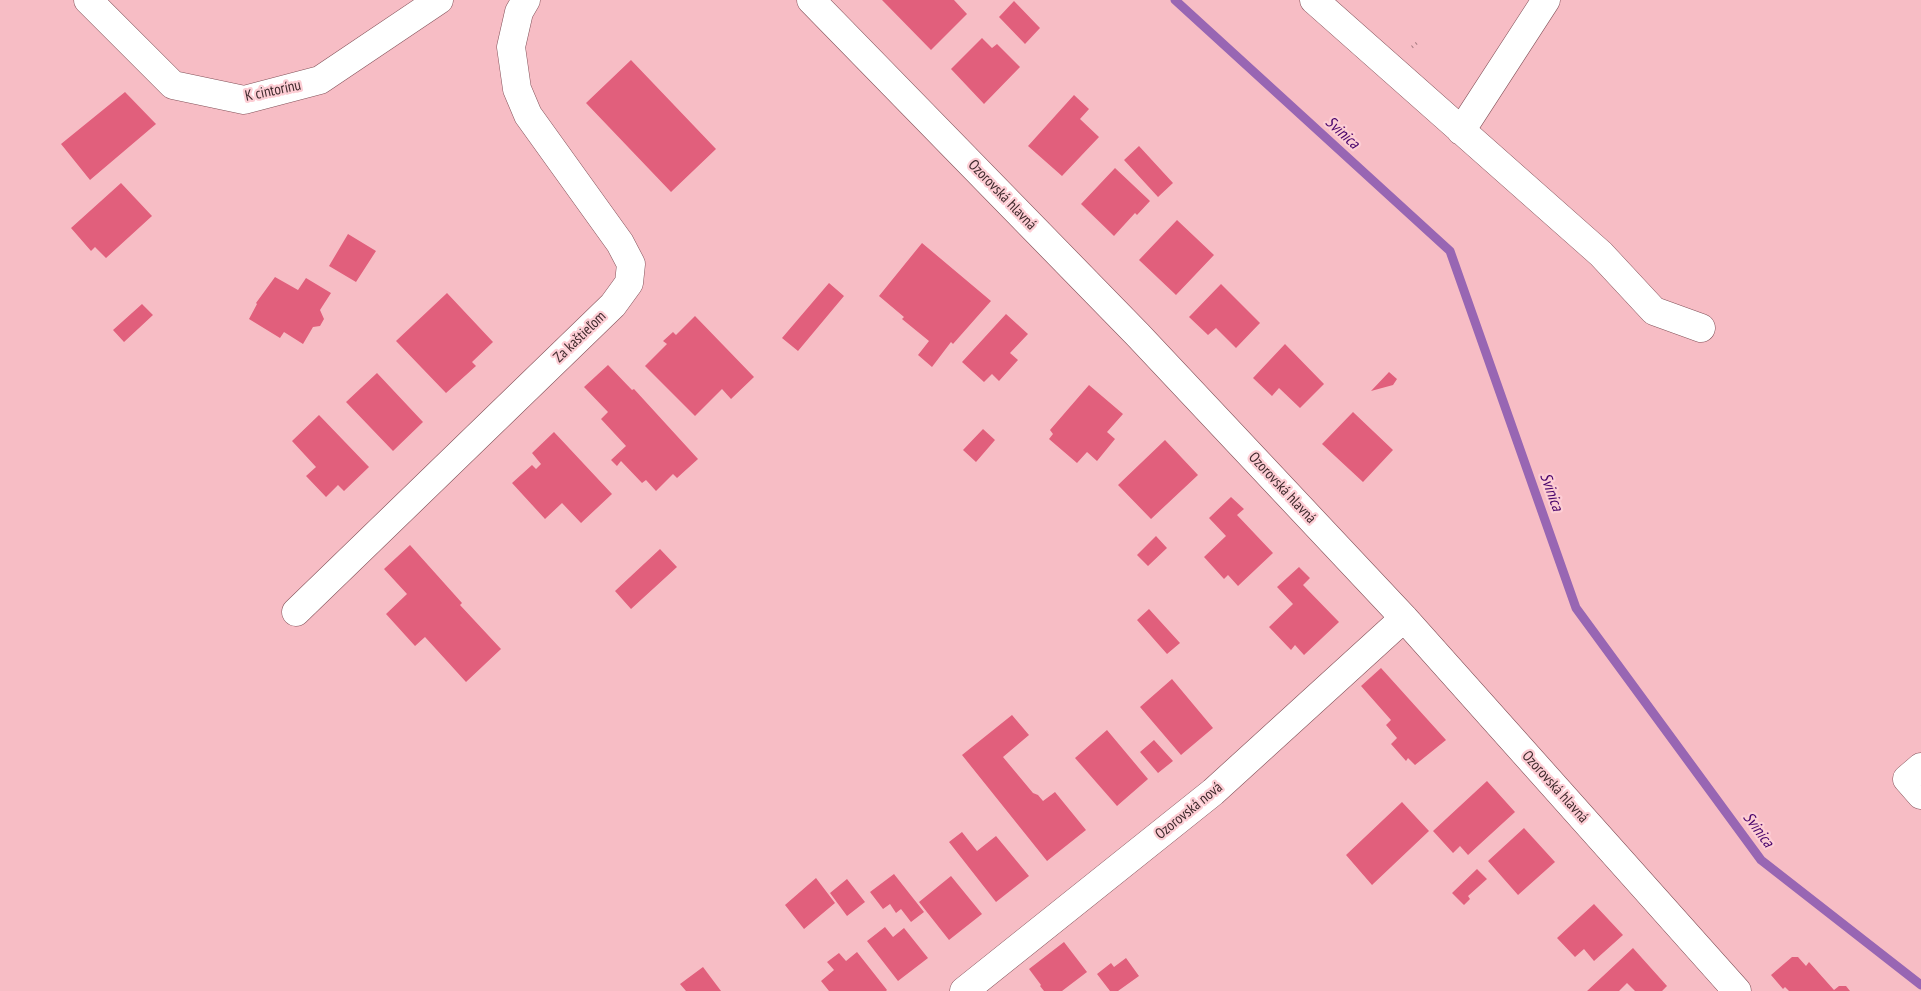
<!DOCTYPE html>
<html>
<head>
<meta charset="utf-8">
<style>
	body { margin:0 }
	canvas { display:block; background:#f7bdc5 }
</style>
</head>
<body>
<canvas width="1921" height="991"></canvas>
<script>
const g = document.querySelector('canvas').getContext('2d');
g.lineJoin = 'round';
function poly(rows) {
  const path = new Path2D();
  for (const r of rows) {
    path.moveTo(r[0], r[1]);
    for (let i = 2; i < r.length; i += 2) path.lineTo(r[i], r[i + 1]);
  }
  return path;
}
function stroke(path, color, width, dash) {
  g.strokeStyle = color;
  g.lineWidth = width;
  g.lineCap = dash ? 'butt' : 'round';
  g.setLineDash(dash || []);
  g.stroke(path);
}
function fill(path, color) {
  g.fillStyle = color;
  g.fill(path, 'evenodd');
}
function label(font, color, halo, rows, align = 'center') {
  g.font = font + ' "PT Sans Narrow",sans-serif';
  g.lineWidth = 4.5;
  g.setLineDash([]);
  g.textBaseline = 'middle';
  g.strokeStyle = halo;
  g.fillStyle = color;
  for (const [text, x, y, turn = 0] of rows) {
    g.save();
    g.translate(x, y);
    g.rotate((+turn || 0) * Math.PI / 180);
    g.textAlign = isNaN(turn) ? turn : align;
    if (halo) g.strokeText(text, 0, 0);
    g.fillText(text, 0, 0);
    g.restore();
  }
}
const stream = poly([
	[1175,0,1450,251,1576,608,1761,860,1921,985]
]);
const building = poly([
	[882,0,954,0,967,14,931,50],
	[1014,1,1040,28,1025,44,999,17],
	[982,38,992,48,997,44,1020,67,984,104,951,69],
	[631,60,716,149,671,192,586,103],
	[125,92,156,124,90,180,61,144],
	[1074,95,1089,109,1080,119,1099,137,1062,176,1028,146],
	[1139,146,1173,183,1158,197,1124,160],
	[1115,168,1150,201,1137,215,1135,213,1114,236,1081,204],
	[121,183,152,216,106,258,95,247,91,251,71,228],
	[1177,220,1214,255,1176,295,1139,260],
	[348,234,376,251,356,282,329,266],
	[922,243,991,301,953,344,951,342,932,367,918,355,929,341,902,319,904,317,879,296],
	[275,277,298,290,306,278,331,293,320,310,324,319,320,326,313,327,303,344,284,332,280,338,249,319,257,304,256,303],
	[829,283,844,296,798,351,782,338],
	[1221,284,1260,323,1236,348,1216,328,1208,335,1189,317],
	[447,293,493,342,472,362,476,366,446,393,396,341],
	[142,304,153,315,124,342,113,330],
	[1006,314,1028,334,1010,353,1018,360,999,381,992,374,984,382,962,362],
	[695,316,754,377,731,399,722,389,695,416,645,366,667,344,663,341,673,332,676,335],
	[1285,344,1324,384,1300,408,1279,388,1272,396,1253,378],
	[608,365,632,390,634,389,698,459,677,478,673,474,656,491,646,480,642,483,621,461,617,466,611,460,626,446,601,419,608,412,584,387],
	[1389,372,1397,379,1393,385,1371,391],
	[377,373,423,422,393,451,346,402],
	[1089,385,1123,414,1107,432,1115,439,1097,461,1087,452,1077,463,1049,439,1053,434,1050,430],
	[1353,412,1393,450,1363,482,1322,444],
	[319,415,369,467,344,491,338,485,326,497,306,476,316,467,292,441],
	[983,429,995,440,976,462,963,450],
	[554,432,612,494,581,523,562,503,545,519,512,483,532,465,536,469,541,464,532,453],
	[1165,440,1198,475,1151,519,1118,485],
	[1231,497,1244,509,1237,515,1273,553,1238,586,1228,575,1224,579,1204,557,1226,536,1209,518],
	[1156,536,1167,548,1148,566,1137,555],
	[410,545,462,603,460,605,501,649,466,682,425,637,415,646,386,614,407,594,384,569],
	[660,549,677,567,631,609,615,591],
	[1299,567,1310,578,1303,585,1339,622,1304,655,1295,645,1291,650,1269,627,1293,604,1277,587],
	[1149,609,1180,643,1167,654,1137,620],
	[1381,668,1446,740,1415,765,1408,758,1406,761,1391,744,1397,738,1386,725,1391,720,1361,686],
	[1172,679,1213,728,1181,755,1140,707],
	[1012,715,1029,735,1003,757,1033,793,1038,795,1043,801,1055,792,1086,830,1047,861,962,755],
	[1107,730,1148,779,1117,806,1075,758],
	[1154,740,1173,761,1158,773,1140,752],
	[1487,781,1515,812,1468,855,1460,846,1453,853,1433,831],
	[1402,802,1429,831,1372,885,1346,855],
	[1524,828,1555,862,1518,895,1488,861],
	[962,832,977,851,996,836,1029,876,996,902,949,842],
	[1477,869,1487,879,1468,896,1470,899,1464,905,1452,893],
	[894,874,924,912,911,922,901,909,896,913,890,904,883,909,870,892],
	[951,876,982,914,949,940,919,902],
	[816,878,835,903,804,929,785,905],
	[847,879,865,902,847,916,830,893],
	[1594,904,1623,935,1594,961,1584,949,1575,957,1557,938],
	[885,927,893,937,904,928,928,958,898,981,867,941],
	[1064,942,1087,972,1062,991,1044,991,1040,986,1041,985,1029,969],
	[1633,948,1667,986,1662,991,1635,991,1627,983,1619,991,1587,991],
	[857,952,887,990,886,991,829,991,821,981,834,970,827,962,839,953,846,961],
	[1792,957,1798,957,1806,966,1809,962,1834,990,1839,986,1846,986,1850,991,1789,991,1785,987,1783,989,1771,975],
	[1126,958,1139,976,1118,991,1110,991,1097,974,1111,963,1114,967],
	[703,967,721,991,686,991,680,984]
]);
const path = poly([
	[1412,47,1418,42]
]);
const minor = poly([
	[88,0,173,85,244,100,320,80,439,0],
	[811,0,1138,335,1404,618,1737,991],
	[1314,0,1601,254,1654,311,1701,328],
	[1461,131,1546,0],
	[296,612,581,336,613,305,629,283,631,264,620,243,528,115,517,89,511,47,519,12,526,0],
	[1921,767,1907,779,1921,795],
	[964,991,1213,792,1404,618]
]);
const streetNames = [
	["K cintorínu",273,91,-12],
	["Ozorovská hlavná",1002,195,46],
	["Za kaštieľom",580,337,-44],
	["Ozorovská hlavná",1282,488,47],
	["Ozorovská hlavná",1555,787,48],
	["Ozorovská nová",1189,811,-39]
];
const waterNames = [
	["Svinica",1342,133,42],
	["Svinica",1551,492,70],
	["Svinica",1758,830,53]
];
stroke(stream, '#9866b3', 9);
fill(building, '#e15f7c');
stroke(minor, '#835159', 29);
stroke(path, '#a87e84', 3, [1, 4]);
stroke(minor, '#fff', 28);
label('15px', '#3f292c', '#fdcdd4', streetNames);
label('italic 16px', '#48036b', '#fdcdd4', waterNames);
</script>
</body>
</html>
